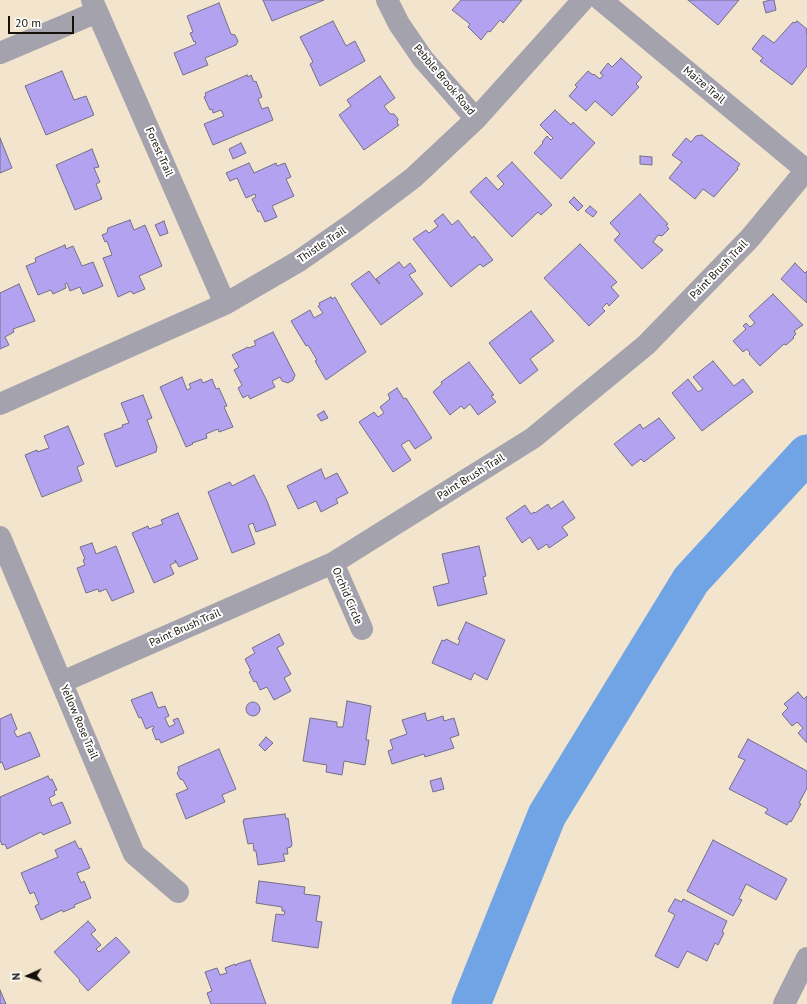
<!DOCTYPE html>
<html>
<head>
<meta charset="utf-8">
<style>
	body { margin:0 }
	#map { position:relative; width:807px; height:1004px; overflow:hidden; background:#f3e5cd; font-family:"PT Sans",sans-serif }
	canvas { display:block }
	.north { position:absolute; left:8px; top:956px; width:40px; height:40px; -webkit-text-stroke:3px #fff; paint-order:stroke; rotate:267deg; font-size:11px; font-weight:700; line-height:16px; text-align:center; color:#171209 }
	.north::after { content:''; display:block; margin:auto; width:14px; height:18px; background:#171209; clip-path:polygon(50% 0,100% 100%,50% 72%,0 100%) }
	.scale { position:absolute; left:8px; top:16px; width:66px; height:18px; box-sizing:border-box; border:2px solid #171209; border-top:0; padding-left:5px; font-size:12px; line-height:14px; white-space:nowrap; color:#171209; -webkit-text-stroke:3px #fff; paint-order:stroke }
</style>
</head>
<body>
<div id="map">
<canvas width="807" height="1004"></canvas>
<div class="north">N</div>
<div class="scale">20 m</div>
</div>
<script>
const g = document.querySelector('canvas').getContext('2d');
g.lineJoin = 'round';
function poly(rows) {
  const path = new Path2D();
  for (const r of rows) {
    if (r.length === 3) {
      path.moveTo(r[0] + r[2], r[1]);
      path.arc(r[0], r[1], r[2], 0, 2 * Math.PI);
      continue;
    }
    path.moveTo(r[0], r[1]);
    for (let i = 2; i < r.length; i += 2) path.lineTo(r[i], r[i + 1]);
  }
  return path;
}
function stroke(path, color, width, dash) {
  g.strokeStyle = color;
  g.lineWidth = width;
  g.lineCap = dash ? 'butt' : 'round';
  g.setLineDash(dash || []);
  g.stroke(path);
}
function fill(path, color) {
  g.fillStyle = color;
  g.fill(path, 'evenodd');
}
function label(font, color, halo, rows, align = 'center') {
  g.font = font + ' "PT Sans",sans-serif';
  g.lineWidth = 4;
  g.setLineDash([]);
  g.textBaseline = 'middle';
  g.strokeStyle = halo;
  g.fillStyle = color;
  for (const [text, x, y, turn = 0] of rows) {
    g.save();
    g.translate(x, y);
    g.rotate((+turn || 0) * Math.PI / 180);
    g.textAlign = isNaN(turn) ? turn : align;
    if (halo) g.strokeText(text, 0, 0);
    g.fillText(text, 0, 0);
    g.restore();
  }
}
const river = poly([
	[471,1004,547,815,691,580,807,454]
]);
const building = poly([
	[263,0,324,0,272,21,263,0],
	[461,0,522,0,503,23,500,20,490,32,488,31,481,40,468,27,470,24,452,10,461,0],
	[688,0,739,0,718,25,688,0],
	[770,0,774,0,776,10,766,13,763,2,770,0],
	[219,3,231,34,235,35,238,41,236,45,205,58,208,65,183,75,174,53,196,44,195,41,194,42,190,33,193,32,187,16,219,3],
	[333,21,346,46,355,41,365,61,320,86,310,64,313,62,300,37,333,21],
	[797,21,807,29,806,32,807,33,807,66,792,85,760,61,763,58,752,49,763,35,774,43,793,22,795,23,797,21],
	[621,58,642,77,636,84,639,87,612,116,595,101,586,111,569,96,577,87,575,85,588,71,593,75,594,74,600,79,603,75,600,73,608,63,612,67,621,58],
	[62,71,74,100,86,96,94,115,46,135,25,86,62,71],
	[247,75,248,77,251,75,254,82,256,81,262,97,258,99,262,109,268,107,273,120,213,145,204,124,224,116,221,110,213,113,212,109,210,110,204,97,206,96,205,93,247,75],
	[380,76,395,98,384,106,390,114,394,114,398,119,397,123,399,125,364,150,339,115,351,106,347,100,380,76],
	[555,110,571,125,573,122,595,143,561,179,534,153,542,144,543,143,542,142,547,136,551,140,553,138,540,125,555,110],
	[702,135,740,164,737,168,738,169,714,197,703,189,695,199,669,178,682,162,672,155,686,138,691,142,696,136,702,135],
	[0,138,12,168,0,173,0,138],
	[241,143,246,153,233,159,229,149,241,143],
	[92,149,99,167,94,168,100,182,96,184,102,199,75,210,56,165,92,149],
	[640,156,652,157,652,165,640,164,640,156],
	[512,162,552,205,541,215,538,212,512,237,470,192,486,177,498,190,504,184,497,176,512,162],
	[249,163,254,173,276,163,277,166,285,163,291,177,286,179,294,196,272,206,277,217,265,222,260,211,258,212,252,199,256,197,255,194,246,198,237,178,230,181,226,173,249,163],
	[640,194,668,224,666,225,669,229,662,236,658,235,653,242,663,250,642,269,614,240,620,234,610,223,640,194],
	[574,197,583,206,578,211,569,202,574,197],
	[590,206,597,212,593,217,585,211,590,206],
	[443,214,452,225,458,220,472,238,474,236,493,260,483,267,480,264,451,287,413,239,426,230,429,233,438,226,434,221,443,214],
	[130,220,134,230,145,225,162,266,139,276,145,289,133,294,131,291,118,297,103,258,112,255,107,241,105,242,102,235,107,233,108,228,130,220],
	[164,221,168,233,160,236,155,225,164,221],
	[580,244,617,282,611,287,619,296,609,306,607,303,602,308,605,311,589,326,544,278,580,244],
	[65,245,66,249,73,246,82,266,93,262,103,286,83,294,80,287,70,291,67,283,65,284,66,288,53,294,51,290,38,295,26,266,36,262,35,258,65,245],
	[399,262,404,268,410,263,416,271,409,275,423,294,381,325,351,284,369,271,379,284,380,283,376,279,399,262],
	[795,263,805,273,807,271,807,303,781,279,795,263],
	[19,284,35,321,13,329,14,332,5,337,9,345,0,349,0,293,19,284],
	[773,294,803,325,794,331,796,334,793,337,794,338,786,345,784,344,760,366,749,354,750,353,747,349,743,352,733,341,746,329,743,326,746,323,750,327,755,323,749,316,773,294],
	[331,297,332,299,335,297,366,352,326,380,315,361,317,360,308,345,306,346,291,321,310,310,314,318,323,313,318,306,320,305,319,303,331,297],
	[531,311,554,341,530,359,538,370,520,384,489,343,531,311],
	[273,332,295,375,293,380,288,383,282,381,280,377,272,381,275,387,250,399,248,395,243,398,238,388,242,385,234,370,239,367,232,355,248,347,249,348,256,345,254,341,273,332],
	[713,361,734,386,743,379,753,392,702,431,672,393,688,379,698,392,703,389,693,377,713,361],
	[469,362,494,395,491,396,496,402,478,415,470,404,464,409,461,406,450,415,433,392,442,384,441,382,469,362],
	[182,377,187,390,191,388,189,384,201,379,203,383,212,379,216,389,219,388,227,406,224,407,233,427,219,432,218,429,206,434,207,438,192,443,193,444,186,447,160,387,182,377],
	[397,388,404,399,406,398,432,438,415,449,409,440,401,445,411,460,393,472,359,422,374,412,378,417,384,413,380,407,390,399,388,394,397,388],
	[143,395,152,418,147,420,157,447,156,452,116,467,104,434,123,427,122,425,129,423,121,403,143,395],
	[324,411,328,418,321,421,317,415,324,411],
	[659,418,675,438,644,462,641,459,632,466,614,444,640,424,643,429,659,418],
	[68,426,84,464,77,467,82,481,42,497,25,455,37,450,37,452,49,448,44,436,68,426],
	[321,469,325,479,337,473,348,493,336,499,338,503,321,512,316,501,298,509,287,486,321,469],
	[254,475,267,501,276,525,256,532,253,523,248,525,255,544,232,553,208,492,230,482,232,486,254,475],
	[563,501,575,518,562,527,568,535,549,548,547,544,538,550,530,537,522,543,506,518,525,505,531,514,534,512,535,513,548,504,551,509,563,501],
	[178,513,198,559,179,567,175,560,176,562,170,565,174,574,154,583,132,533,148,526,149,529,163,524,161,520,178,513],
	[92,543,96,554,116,546,134,592,112,601,106,589,99,592,98,589,86,593,77,568,85,565,83,560,85,559,80,547,92,543],
	[479,546,486,576,483,577,487,594,438,606,433,587,449,583,442,554,479,546],
	[466,622,505,640,487,680,474,673,471,680,432,663,442,640,445,641,446,639,458,645,460,640,458,639,466,622],
	[279,634,284,644,277,648,291,674,284,678,291,691,274,700,267,687,260,690,256,681,254,682,249,672,251,671,245,659,255,653,252,648,279,634],
	[152,692,158,708,165,706,169,716,165,718,169,727,175,724,173,720,178,718,184,733,161,743,159,739,156,740,152,729,154,728,153,726,146,729,141,717,139,718,131,700,152,692],
	[798,692,804,699,807,696,807,743,798,733,803,728,797,722,792,726,782,714,788,708,784,704,798,692],
	[347,701,371,706,366,740,369,740,365,765,344,761,342,775,326,772,327,765,303,761,310,718,337,722,337,727,343,727,347,701],
	[253,709,7],
	[425,713,427,721,443,716,444,721,454,718,459,735,450,738,454,748,425,757,424,754,392,764,388,751,393,749,390,740,407,734,402,720,425,713],
	[11,714,17,729,14,731,17,737,30,732,40,756,5,770,2,762,0,763,0,719,11,714],
	[266,737,273,743,265,751,259,745,266,737],
	[748,739,807,771,807,788,799,803,801,804,791,822,789,821,787,825,765,813,768,809,729,789,745,760,738,757,748,739],
	[219,749,236,789,222,795,225,802,186,819,176,794,188,789,183,780,180,779,177,773,179,770,178,767,219,749],
	[48,776,50,780,52,779,57,790,54,791,55,795,49,798,52,806,62,802,71,823,43,835,41,832,7,849,5,844,2,845,0,840,0,797,48,776],
	[441,778,444,789,433,792,430,781,441,778],
	[285,814,286,819,288,818,292,844,291,847,287,848,288,854,283,854,285,861,258,865,256,851,254,851,253,843,248,844,243,821,244,821,244,819,285,814],
	[713,840,787,879,776,900,746,884,739,899,742,900,733,916,687,891,713,840],
	[75,841,79,849,81,848,90,868,77,873,81,883,84,881,91,898,74,905,75,907,63,912,62,910,41,920,35,906,39,904,34,892,30,894,21,873,58,857,55,850,75,841],
	[259,881,305,887,304,894,320,896,316,921,322,922,318,948,272,941,276,914,284,915,285,911,282,911,282,907,256,903,259,881],
	[675,899,682,902,683,899,727,921,722,932,724,933,718,945,715,943,707,961,687,951,678,968,655,956,675,915,668,911,675,899],
	[88,921,96,930,91,934,101,945,96,949,99,952,116,937,130,952,88,991,79,981,80,980,54,952,88,921],
	[250,960,266,1004,211,1004,207,993,212,991,205,972,217,968,220,975,227,973,225,968,235,964,236,966,237,964,250,960],
	[0,990,6,1004,0,1004,0,990]
]);
const minor = poly([
	[92,0,225,304],
	[387,0,399,24,423,59,476,119],
	[601,0,806,170],
	[0,53,97,12],
	[0,404,225,304,299,261,352,224,413,178,476,119,583,0],
	[0,537,134,854,178,892],
	[333,563,362,629],
	[62,682,333,563,533,438,646,345,750,238,807,169],
	[784,1004,807,958]
]);
const streetNames = [
	["Pebble Brook Road",444,80,50],
	["Maize Trail",704,85,40],
	["Forest Trail",159,152,66],
	["Thistle Trail",322,245,-34],
	["Paint Brush Trail",719,270,-46],
	["Paint Brush Trail",471,477,-32],
	["Orchid Circle",347,596,67],
	["Paint Brush Trail",185,628,-24],
	["Yellow Rose Trail",79,722,67]
];
stroke(river, '#71a4e5', 39);
fill(building, '#b2a2ef');
stroke(building, '#736f86', 1);
stroke(minor, '#a3a2ad', 22);
label('11px', '#171209', '#fff', streetNames);
</script>
</body>
</html>
